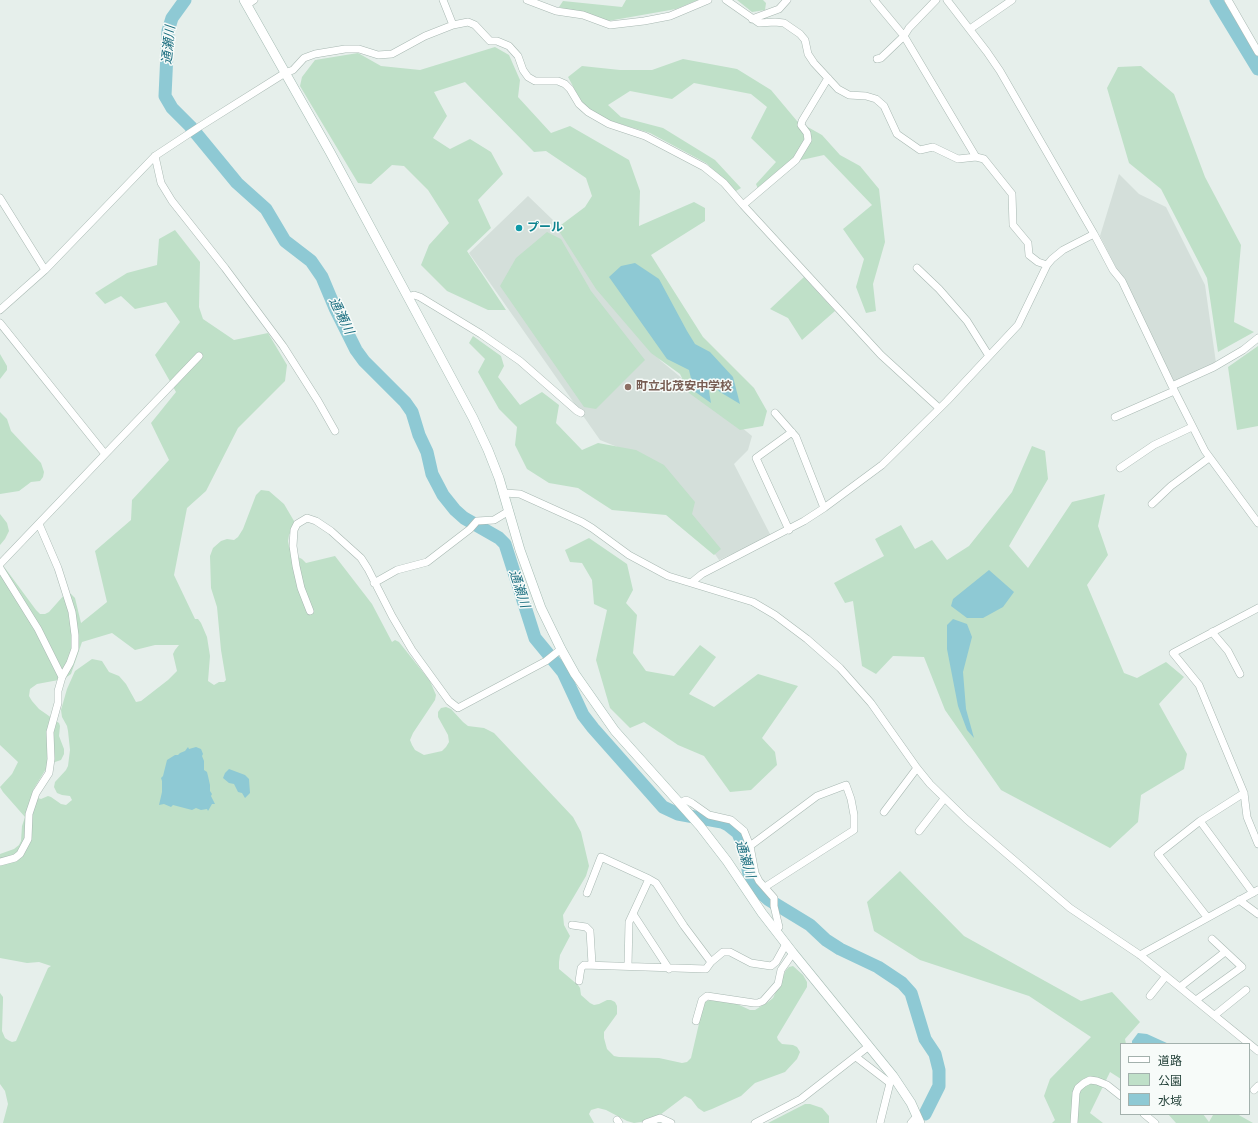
<!DOCTYPE html>
<html>
<head>
<meta charset="utf-8">
<style>
	body { margin:0 }
	#map { position:relative; width:1258px; height:1123px; overflow:hidden; background:#e6efeb; font-family:Karla,"Noto Sans JP",sans-serif }
	canvas { display:block }
	.legend { position:absolute; left:1120px; top:1043px; width:130px; height:72px; box-sizing:border-box; background:#f7fbf9; border:1px solid #a3b1ad; margin:0; padding:5px 7px; list-style:none; font-size:12px; color:#24423a }
	.legend li { display:flex; align-items:center; gap:8px; height:20px }
	.legend b { width:20px; border:1px solid #a3b1ad }
</style>
</head>
<body>
<div id="map">
<canvas width="1258" height="1123"></canvas>
<ul class="legend">
<li><b style="height:5px;background:#fff"></b>道路</li>
<li><b style="height:11px;background:#bfe0c8"></b>公園</li>
<li><b style="height:11px;background:#8ec9d4"></b>水域</li>
</ul>
</div>
<script>
const g = document.querySelector('canvas').getContext('2d');
g.lineJoin = 'round';
function fill(path, color) {
  g.fillStyle = color;
  g.fill(path, 'evenodd');
}
function poly(rows) {
  const path = new Path2D();
  for (const r of rows) {
    path.moveTo(r[0], r[1]);
    for (let i = 2; i < r.length; i += 2) path.lineTo(r[i], r[i + 1]);
  }
  return path;
}
function stroke(path, color, width, dash) {
  g.strokeStyle = color;
  g.lineWidth = width;
  g.lineCap = dash ? 'butt' : 'round';
  g.setLineDash(dash || []);
  g.stroke(path);
}
function label(font, color, halo, rows, align = 'center') {
  g.font = font + ' Karla,"Noto Sans JP",sans-serif';
  g.lineWidth = 3;
  g.setLineDash([]);
  g.textBaseline = 'middle';
  g.strokeStyle = halo;
  g.fillStyle = color;
  for (const [text, x, y, turn = 0] of rows) {
    g.save();
    g.translate(x, y);
    g.rotate((+turn || 0) * Math.PI / 180);
    g.textAlign = isNaN(turn) ? turn : align;
    if (halo) g.strokeText(text, 0, 0);
    g.fillText(text, 0, 0);
    g.restore();
  }
}
const built = poly([
	[1119,174,1139,194,1166,207,1205,285,1216,363,1174,383,1100,236],
	[528,196,554,221,601,291,661,361,752,436,748,450,734,464,771,536,719,560,688,515,640,456,600,440,469,253]
]);
const green = poly([
	[626,0,698,0,676,9,608,21,559,7,563,1,622,7],
	[737,0,763,0,766,3,765,10,752,12],
	[495,47,509,55,520,80,518,97,551,133,570,126,629,160,640,191,639,226,694,202,705,208,705,221,651,255,703,337,754,388,767,411,763,426,740,430,689,393,680,374,651,353,596,289,557,228,585,207,592,196,586,178,546,151,534,152,465,82,434,92,447,116,433,138,450,149,470,139,491,152,503,174,478,200,491,228,467,251,506,310,488,310,447,291,421,265,429,245,449,223,428,190,404,166,392,165,371,184,358,183,300,86,302,77,315,60,358,53,381,66,420,70],
	[683,59,737,69,771,90,797,121,822,135,840,155,860,166,879,189,885,242,873,284,876,311,866,313,856,287,864,259,843,229,872,205,824,155,797,161,760,194,756,184,776,162,751,138,767,107,751,94,694,83,672,99,630,91,608,105,621,117,663,128,715,160,741,188,736,191,706,163,650,133,604,119,583,105,568,77,582,66,620,70,652,70],
	[1141,66,1174,94,1205,177,1241,245,1234,322,1254,332,1218,352,1207,278,1161,189,1129,163,1107,88,1118,67],
	[175,230,200,262,199,307,203,319,234,340,268,333,287,365,285,381,238,428,206,491,187,508,174,575,195,619,198,619,201,623,207,637,210,656,208,681,214,685,219,682,224,682,226,680,221,650,217,607,211,588,210,556,213,548,221,541,227,539,234,540,238,537,243,529,256,495,261,490,269,491,284,504,294,521,295,524,289,535,288,541,289,546,296,556,302,559,306,563,335,556,372,604,392,642,395,640,399,642,430,681,436,695,435,700,413,733,410,740,412,745,415,750,424,755,442,751,446,747,449,742,448,735,438,717,438,712,441,708,446,707,451,709,463,722,468,726,484,728,494,733,573,817,581,832,589,866,586,876,563,915,564,925,570,936,560,955,559,962,559,969,578,985,580,988,581,995,590,1003,594,1005,599,1004,607,1000,611,1000,615,1002,617,1006,617,1014,604,1032,604,1038,607,1049,614,1056,619,1057,659,1058,682,1063,687,1062,691,1058,704,1002,710,1000,735,1003,750,1010,755,1010,768,1002,773,998,786,970,789,967,793,966,803,975,807,982,807,987,777,1037,778,1040,782,1044,793,1045,797,1047,800,1052,797,1059,785,1072,755,1083,741,1096,712,1109,704,1112,698,1108,691,1099,685,1096,656,1118,641,1122,634,1123,627,1121,606,1110,598,1108,591,1110,589,1114,594,1123,3,1123,8,1104,5,1091,0,1084,0,993,3,997,3,1001,2,1031,5,1038,8,1040,12,1042,16,1041,48,968,51,966,39,962,27,963,0,958,0,854,14,849,19,845,21,841,22,826,25,817,3,792,0,787,12,774,18,762,0,745,0,565,5,568,36,610,40,614,45,614,49,612,65,594,71,594,75,598,81,623,107,602,95,551,131,520,132,500,169,460,151,423,176,392,155,355,180,322,166,302,135,309,121,296,105,304,95,293,127,273,157,265,159,239],
	[112,633,135,650,155,645,179,645,175,650,173,654,177,671,168,680,141,701,136,702,126,684,119,676,109,672,102,661,92,659,75,671,67,689,61,710,62,717,67,726,68,731,70,750,68,766,66,770,55,782,54,787,57,793,62,795,70,796,72,800,66,805,61,804,51,797,48,796,41,799,38,798,33,795,33,790,49,764,61,760,64,754,64,749,59,736,60,726,59,723,39,709,32,701,29,696,30,689,37,684,64,679,71,674,82,642],
	[547,232,561,239,591,291,645,360,596,409,584,407,500,286,516,258],
	[804,277,835,311,802,340,788,318,770,309],
	[473,336,501,356,504,366,498,377,520,405,542,392,559,405,556,423,582,450,598,443,636,450,664,465,695,502,692,514,721,549,714,555,666,515,612,510,578,488,549,483,527,469,515,445,517,427,499,409,478,372,485,359,469,343],
	[1258,346,1258,426,1237,430,1228,367],
	[0,354,7,366,7,370,0,379],
	[0,412,7,419,11,431,41,463,44,472,43,477,40,481,31,482,19,491,0,494],
	[1032,446,1045,451,1048,479,1009,546,1028,568,1072,502,1105,494,1098,526,1108,555,1087,585,1124,673,1137,678,1166,662,1184,677,1159,704,1187,754,1184,769,1141,795,1138,822,1110,848,1001,790,945,710,924,657,893,656,876,674,862,666,853,601,845,603,834,583,884,556,875,539,901,525,915,549,932,540,947,560,969,546,1012,492],
	[0,514,7,523,9,531,5,539,0,545],
	[589,538,627,564,633,590,626,603,637,615,633,653,646,671,674,676,700,645,716,657,689,694,714,707,758,674,798,686,762,738,775,752,777,765,751,790,730,792,704,756,678,745,644,722,630,728,610,708,596,660,607,610,594,604,592,580,582,563,570,562,565,550],
	[900,871,964,936,1081,1001,1112,992,1140,1022,1125,1039,1126,1044,1121,1044,1121,1079,1110,1072,1090,1113,1103,1123,1052,1123,1055,1120,1044,1096,1050,1079,1091,1037,1029,996,920,960,874,931,867,902],
	[805,1104,810,1104,822,1108,829,1116,829,1123,768,1123],
	[1168,1114,1203,1114,1209,1122,1213,1115,1216,1114,1237,1114,1253,1123,1176,1123]
]);
const water = poly([
	[635,263,659,279,687,331,695,344,710,352,733,377,740,404,720,392,707,380,711,403,694,391,689,370,667,359,609,277,621,266],
	[989,570,1014,592,1003,607,983,618,967,618,951,606,953,599],
	[953,619,967,624,972,637,963,672,966,709,974,738,967,730,958,706,947,649,947,625],
	[188,747,189,749,196,747,201,749,203,754,202,756,204,761,204,770,207,772,208,776,210,785,210,791,212,794,211,796,215,804,212,804,208,811,207,809,201,810,196,808,192,810,173,805,171,807,164,804,159,805,162,792,162,781,161,778,163,776,167,760,175,755,178,755,180,753,185,751],
	[229,769,245,775,249,779,250,793,245,798,242,793,238,792,234,784,229,783,223,778,225,773],
	[1138,1033,1147,1034,1169,1044,1132,1044,1132,1041]
]);
const stream = poly([
	[922,1119,925,1114]
]);
const river = poly([
	[185,0,172,18,168,31,165,96,172,108,190,126,237,183,266,209,285,241,311,261,322,277,335,308,356,350,364,361,405,402,412,412,419,435,427,452,432,474,443,495,455,510,464,518,499,538,505,544,535,638,563,672,583,715,593,728,663,807,678,814,722,822,728,825,738,833,744,848,750,880,762,894,769,900,810,925,826,940,840,949,878,967,902,983,911,993,925,1039,935,1054,939,1070,939,1086,925,1114],
	[1216,0,1258,69]
]);
const street = poly([
	[443,0,453,25],
	[527,0,556,11,583,15,610,25,644,21,670,16,708,0],
	[726,0,759,23,775,22,784,23,800,34,805,40,808,54,814,63,838,89,849,95,866,96,876,99,884,106,897,134,920,150,933,147,958,159,976,157,984,159,1012,194,1013,225,1028,243,1029,255,1038,262,1047,265],
	[874,0,904,36,976,157],
	[947,0,987,52,1000,71,1094,234,1113,270,1122,281,1172,386,1205,451,1258,523],
	[1228,0,1258,52],
	[247,5,254,0],
	[752,19,779,9,787,0],
	[970,29,1012,0],
	[877,59,881,58,904,36,909,28,936,0],
	[155,156,161,183,172,201,225,268,283,346,318,401,335,431],
	[0,198,45,270],
	[743,205,796,160,808,140,807,133,801,125,802,121,828,78],
	[917,268,939,289,967,321,989,356],
	[408,297,414,295,420,297,481,334,520,361,577,411,581,413],
	[0,310,45,270,155,156,199,127,285,73,293,70,304,58,315,54,345,49,359,49,378,55,392,54,425,36,453,25,468,22,475,25,490,41,497,41,509,46,518,56,523,70,528,77,535,81,558,81,565,84,570,89,579,104,588,112,609,124,645,136,704,167,724,183,743,205,881,355,939,408],
	[0,323,105,454],
	[1172,386,1214,367,1243,350,1258,338],
	[775,413,796,437,824,508],
	[1115,417,1174,391],
	[1120,468,1154,445,1192,427],
	[504,493,520,494,582,522,592,528,629,555,668,576,753,602,775,615,807,639,840,668,871,703,917,768,930,784,966,819,1070,908,1140,955,1258,1051],
	[1152,504,1171,486,1209,458],
	[789,530,756,458,792,432],
	[0,564,199,356],
	[0,568,38,629,62,677],
	[692,582,702,574,804,521,824,508,882,465,947,401,1018,325,1047,265,1052,259,1063,250,1094,234],
	[374,583,397,570,427,562,470,529,477,521,494,520,509,511],
	[1258,608,1173,653,1199,685,1244,793,1247,817,1258,844],
	[310,611,301,588,296,566,293,546,294,530,297,524,307,518,316,521,331,531,361,558,368,569,392,616,412,650,449,701,458,708,546,661,561,649],
	[1212,632,1228,651,1240,674],
	[680,803,686,800,692,803,709,815,731,820,744,831,750,846,755,873,759,881,774,898,774,906,779,927,776,931],
	[884,812,917,768],
	[1200,821,1253,893],
	[919,831,944,799],
	[750,846,817,796,846,785,851,799,854,815,854,830,765,887],
	[0,862,15,858,20,854,28,839,29,814,36,793,49,773,51,759,50,732,58,703,58,691,62,677,70,663,75,649,75,635,72,612,58,568,39,524],
	[587,893,601,857,649,879,656,883,684,926,711,962],
	[1239,900,1258,914],
	[633,914,669,969],
	[1207,917,1158,854,1200,821,1244,793],
	[572,925,586,927,590,931,592,964],
	[1140,955,1258,890],
	[628,966,629,922,649,879],
	[579,981,581,968,584,965,706,969,711,962,723,952,730,952,751,963,771,966,776,962,786,944],
	[1180,987,1225,952],
	[1150,996,1166,976],
	[1196,1000,1242,967,1212,939],
	[1215,1015,1246,990],
	[696,1021,702,1000,707,996,754,1003,758,1003,763,1001,778,984,781,970,793,953],
	[856,1057,890,1083],
	[1254,1090,1258,1086],
	[1144,1114,1155,1123],
	[617,1120,619,1123],
	[646,1123,660,1118,671,1123],
	[755,1123,801,1099,869,1046],
	[880,1123,890,1083,893,1076],
	[911,1123,917,1116],
	[1074,1123,1076,1093,1078,1088,1084,1083,1090,1080,1097,1081,1107,1085,1121,1096]
]);
const secondary = poly([
	[244,0,330,152,473,418,488,450,499,478,520,550,541,608,561,649,575,674,615,731,700,826,727,861,762,913,793,953,893,1076,911,1103,920,1123]
]);
const markers = [
	[519,228,4,"#0f9aa8"],
	[628,387,4,"#8d6e63"]
];
const cultureNames = [
	["プール",527,228]
];
const educationNames = [
	["町立北茂安中学校",636,387]
];
const waterNames = [
	["通瀬川",169,45,-84],
	["通瀬川",341,316,64],
	["通瀬川",519,589,72],
	["通瀬川",745,859,73]
];
fill(built, '#d4dfda');
fill(green, '#bfe0c8');
fill(water, '#8ec9d4');
stroke(stream, '#8ec9d4', 2);
stroke(river, '#8ec9d4', 13);
stroke(street, '#a8b8b2', 8);
stroke(secondary, '#a4bbb3', 10);
stroke(street, '#fff', 7);
stroke(secondary, '#fff', 9);
for (const [x, y, r, color] of markers) {
  const dot = new Path2D();
  dot.arc(x, y, r, 0, 2 * Math.PI);
  g.fillStyle = color;
  g.fill(dot);
  stroke(dot, '#f7fbf9', 1.5);
}
label('bold 12px', '#0d838f', '#f7fbf9', cultureNames, 'left');
label('bold 12px', '#785e54', '#f7fbf9', educationNames, 'left');
label('italic 13px', '#1c6f80', '#f7fbf9', waterNames);
</script>
</body>
</html>
